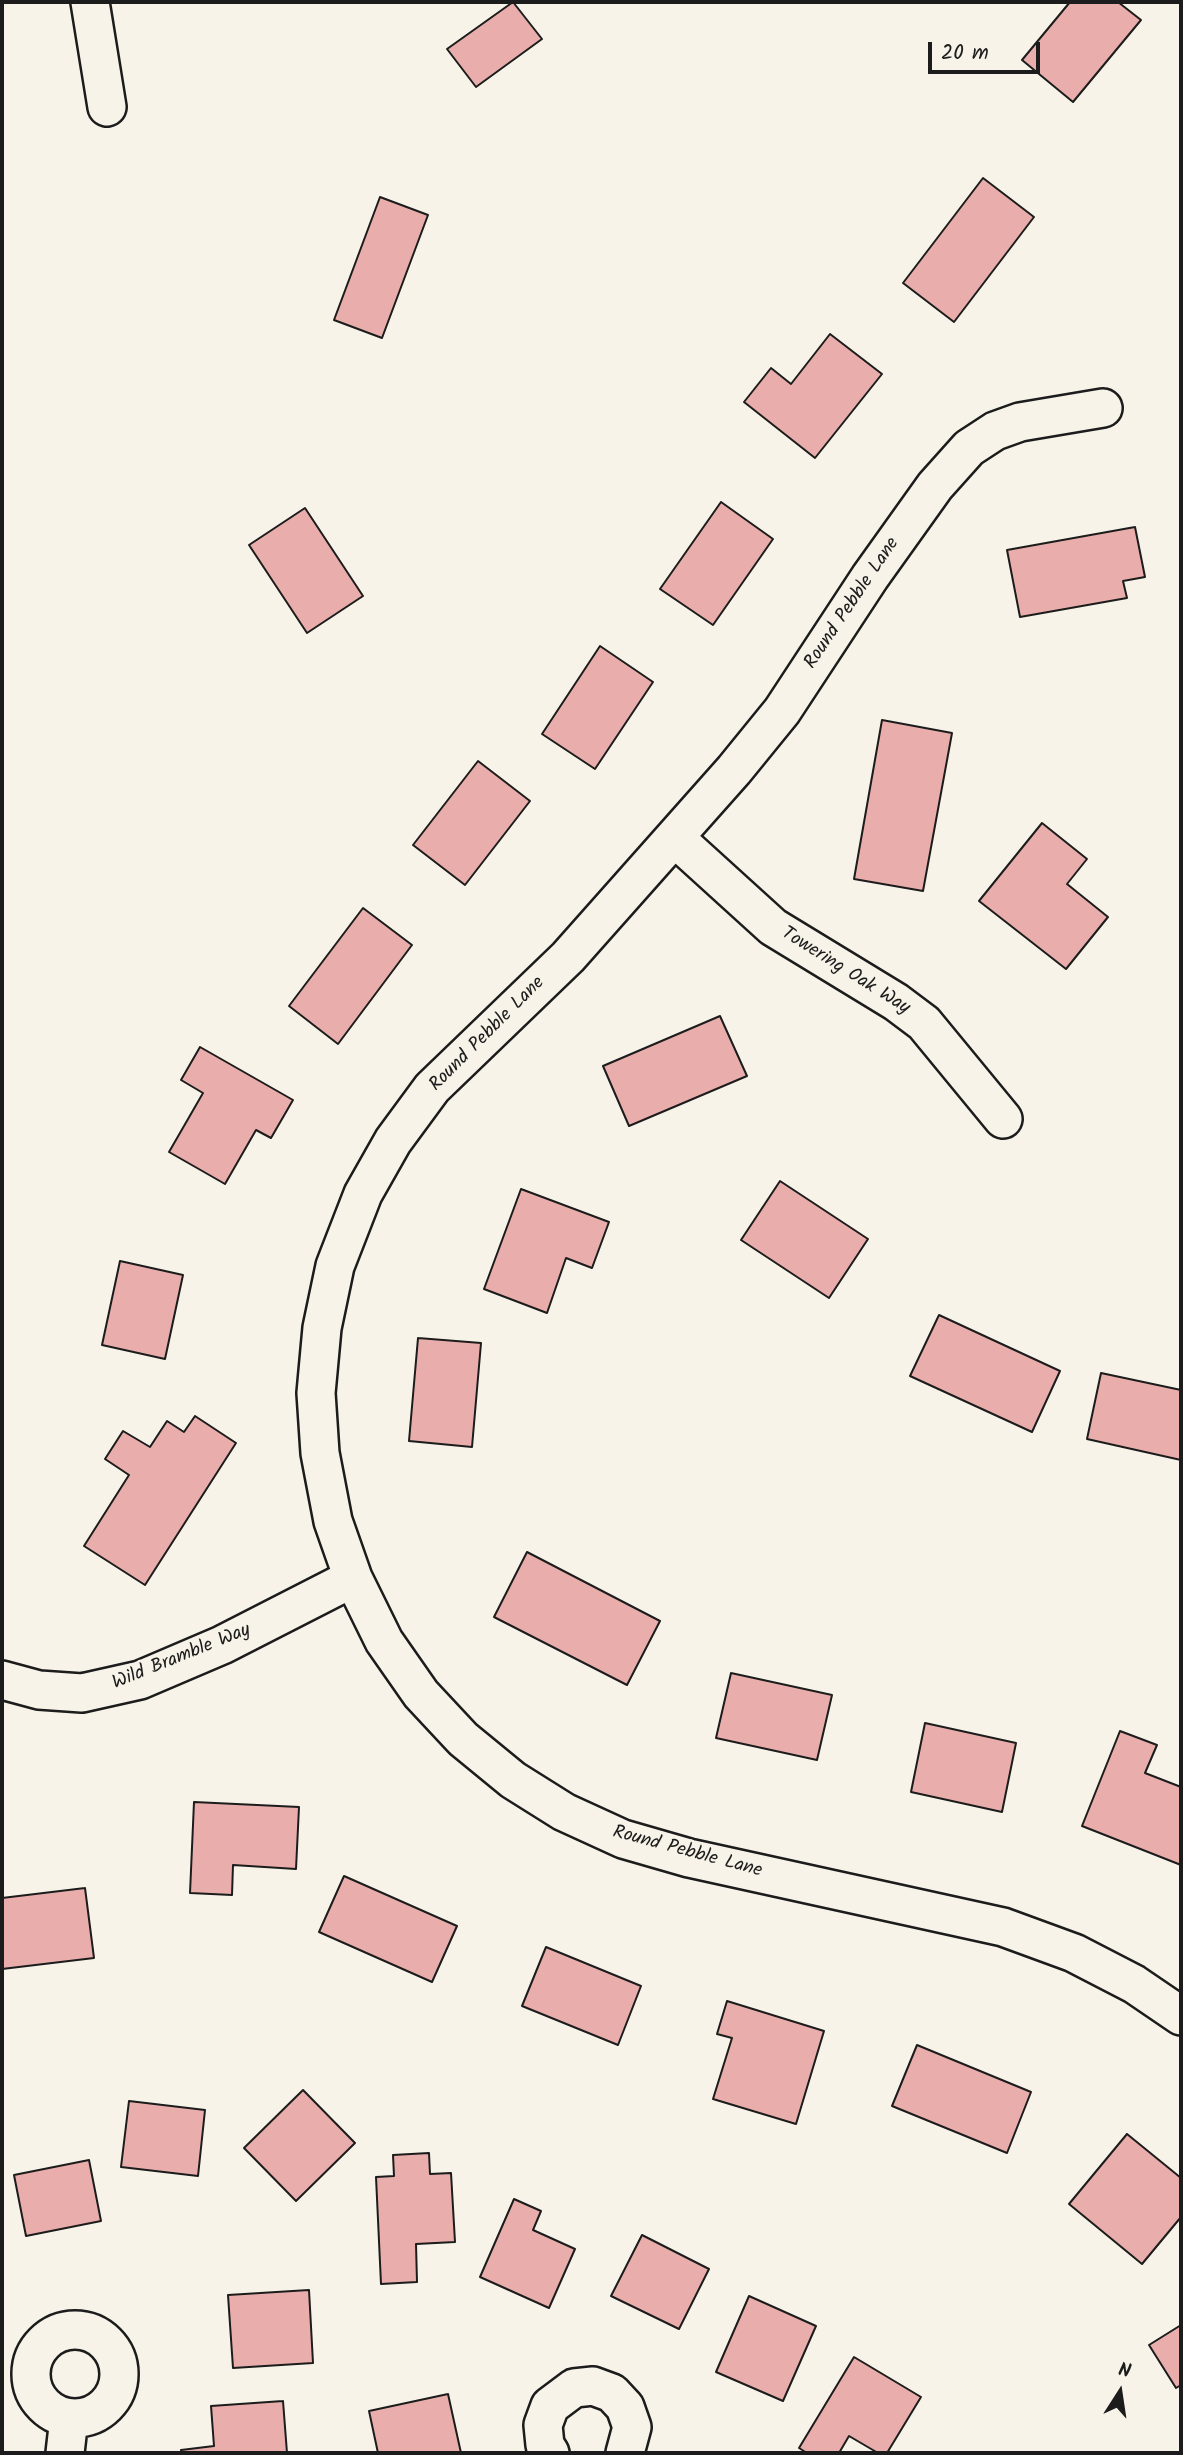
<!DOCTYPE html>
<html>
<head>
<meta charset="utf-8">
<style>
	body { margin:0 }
	#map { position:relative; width:1183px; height:2455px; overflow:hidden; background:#f7f3e8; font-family:Kalam,sans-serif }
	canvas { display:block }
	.frame { position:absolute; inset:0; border:4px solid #1c1c1c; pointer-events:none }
	.north { position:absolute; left:1085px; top:2357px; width:70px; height:70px; -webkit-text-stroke:5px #f7f3e8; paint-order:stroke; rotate:12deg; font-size:19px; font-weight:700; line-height:28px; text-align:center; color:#1c1c1c }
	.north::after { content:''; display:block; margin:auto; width:24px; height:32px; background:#1c1c1c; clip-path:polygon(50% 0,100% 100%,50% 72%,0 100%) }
	.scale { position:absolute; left:928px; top:42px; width:112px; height:32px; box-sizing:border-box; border:4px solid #1c1c1c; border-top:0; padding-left:9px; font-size:21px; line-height:24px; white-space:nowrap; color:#1c1c1c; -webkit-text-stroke:5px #f7f3e8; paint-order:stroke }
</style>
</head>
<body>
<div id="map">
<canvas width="1183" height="2455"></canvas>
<div class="frame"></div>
<div class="north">N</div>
<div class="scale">20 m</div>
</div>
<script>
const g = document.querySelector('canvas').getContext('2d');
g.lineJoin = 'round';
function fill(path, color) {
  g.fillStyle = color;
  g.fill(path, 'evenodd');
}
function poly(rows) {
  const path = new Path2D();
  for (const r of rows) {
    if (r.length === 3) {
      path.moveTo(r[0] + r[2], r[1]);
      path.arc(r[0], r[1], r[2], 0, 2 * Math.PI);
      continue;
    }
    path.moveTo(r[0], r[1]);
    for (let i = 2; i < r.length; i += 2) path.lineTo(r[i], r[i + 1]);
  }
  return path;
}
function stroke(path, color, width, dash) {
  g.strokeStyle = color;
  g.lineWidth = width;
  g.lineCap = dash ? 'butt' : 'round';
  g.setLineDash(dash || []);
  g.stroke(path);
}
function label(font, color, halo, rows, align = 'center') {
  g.font = font + ' Kalam,sans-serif';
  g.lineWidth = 5;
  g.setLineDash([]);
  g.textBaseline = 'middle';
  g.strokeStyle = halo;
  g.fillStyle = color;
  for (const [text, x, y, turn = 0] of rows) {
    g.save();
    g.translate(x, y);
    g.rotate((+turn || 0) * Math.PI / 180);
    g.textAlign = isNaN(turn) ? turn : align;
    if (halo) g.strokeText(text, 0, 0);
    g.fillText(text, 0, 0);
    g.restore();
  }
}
const building = poly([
	[513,2,542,39,476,87,447,49,513,2],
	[1070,2,1118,2,1141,20,1073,102,1022,60,1070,2],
	[983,178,1034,217,954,322,903,283,983,178],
	[380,197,428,215,382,338,334,320,380,197],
	[830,334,882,374,815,458,744,402,771,368,791,384,830,334],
	[721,502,773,539,713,625,660,589,721,502],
	[305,508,363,596,307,633,249,545,305,508],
	[1135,527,1145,577,1123,581,1127,598,1020,617,1007,550,1135,527],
	[600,646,653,682,595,769,542,734,600,646],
	[882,720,952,733,923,891,854,879,882,720],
	[478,761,530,801,465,885,413,845,478,761],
	[1042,823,1087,859,1067,884,1108,917,1066,969,979,901,1042,823],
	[363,908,412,945,338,1044,289,1006,363,908],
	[720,1016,747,1076,629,1126,603,1066,720,1016],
	[200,1047,293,1100,271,1138,256,1130,225,1184,169,1152,203,1093,181,1080,200,1047],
	[780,1181,868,1239,829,1298,741,1240,780,1181],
	[521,1189,609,1222,592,1268,566,1258,547,1313,484,1289,521,1189],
	[120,1261,183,1275,165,1359,102,1345,120,1261],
	[939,1315,1060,1371,1032,1432,910,1376,939,1315],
	[418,1338,481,1343,472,1447,409,1441,418,1338],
	[1101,1373,1181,1390,1181,1460,1087,1439,1101,1373],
	[195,1416,236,1443,145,1585,84,1546,129,1475,105,1459,123,1431,150,1447,167,1421,184,1432,195,1416],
	[527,1552,660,1621,627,1685,494,1617,527,1552],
	[731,1673,832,1695,817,1760,716,1738,731,1673],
	[925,1723,1016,1743,1002,1812,911,1792,925,1723],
	[1120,1731,1157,1745,1145,1773,1181,1787,1181,1865,1082,1826,1120,1731],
	[194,1802,299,1807,296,1869,233,1865,232,1895,190,1893,194,1802],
	[344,1876,457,1926,432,1982,319,1932,344,1876],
	[85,1888,94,1958,2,1969,2,1898,85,1888],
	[546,1947,641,1986,618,2045,522,2006,546,1947],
	[727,2001,824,2031,796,2124,713,2099,732,2038,717,2034,727,2001],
	[917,2045,1031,2092,1007,2153,892,2106,917,2045],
	[303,2090,355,2143,296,2201,244,2148,303,2090],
	[129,2101,205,2110,198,2176,121,2167,129,2101],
	[1127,2134,1181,2178,1181,2217,1142,2264,1069,2204,1127,2134],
	[429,2153,430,2174,451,2173,455,2242,416,2244,417,2282,381,2284,376,2177,394,2176,393,2155,429,2153],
	[89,2160,101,2221,26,2236,14,2175,89,2160],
	[514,2199,541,2211,533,2230,575,2249,549,2308,480,2277,514,2199],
	[642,2235,709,2269,679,2329,611,2296,642,2235],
	[309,2290,313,2363,233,2368,228,2295,309,2290],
	[749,2296,816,2326,783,2401,716,2372,749,2296],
	[1181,2325,1181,2385,1176,2388,1149,2345,1181,2325],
	[854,2357,921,2397,887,2453,878,2453,849,2436,839,2453,807,2453,799,2448,854,2357],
	[448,2394,461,2453,378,2453,369,2411,448,2394],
	[283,2401,287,2453,181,2453,181,2450,214,2446,211,2406,283,2401]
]);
const street = poly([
	[90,2,107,107],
	[1103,408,1020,422,995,431,969,448,935,486,870,577,782,711,734,770,568,957,432,1088,393,1141,363,1194,335,1266,322,1328,316,1393,320,1453,333,1521,353,1578,384,1641,421,1694,463,1739,513,1780,564,1812,623,1839,689,1858,1003,1927,1074,1953,1134,1984,1181,2016],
	[675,838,773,927,896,1002,924,1023,1003,1119],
	[2,1680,39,1690,82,1693,140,1680,222,1645,353,1578],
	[75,2374,44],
	[65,2453,69,2418],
	[550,2453,545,2445,543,2425,550,2406,574,2388,593,2386,612,2393,625,2407,632,2427,625,2453]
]);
const streetNames = [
	["Round Pebble Lane",853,604,-56],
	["Towering Oak Way",845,972,32],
	["Round Pebble Lane",488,1035,-45],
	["Wild Bramble Way",182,1658,-22],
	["Round Pebble Lane",687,1853,15]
];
fill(building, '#e9aeac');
stroke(building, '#1c1c1c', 2);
stroke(street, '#1c1c1c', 42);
stroke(street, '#f7f3e8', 37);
label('19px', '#1c1c1c', '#f7f3e8', streetNames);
</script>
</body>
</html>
